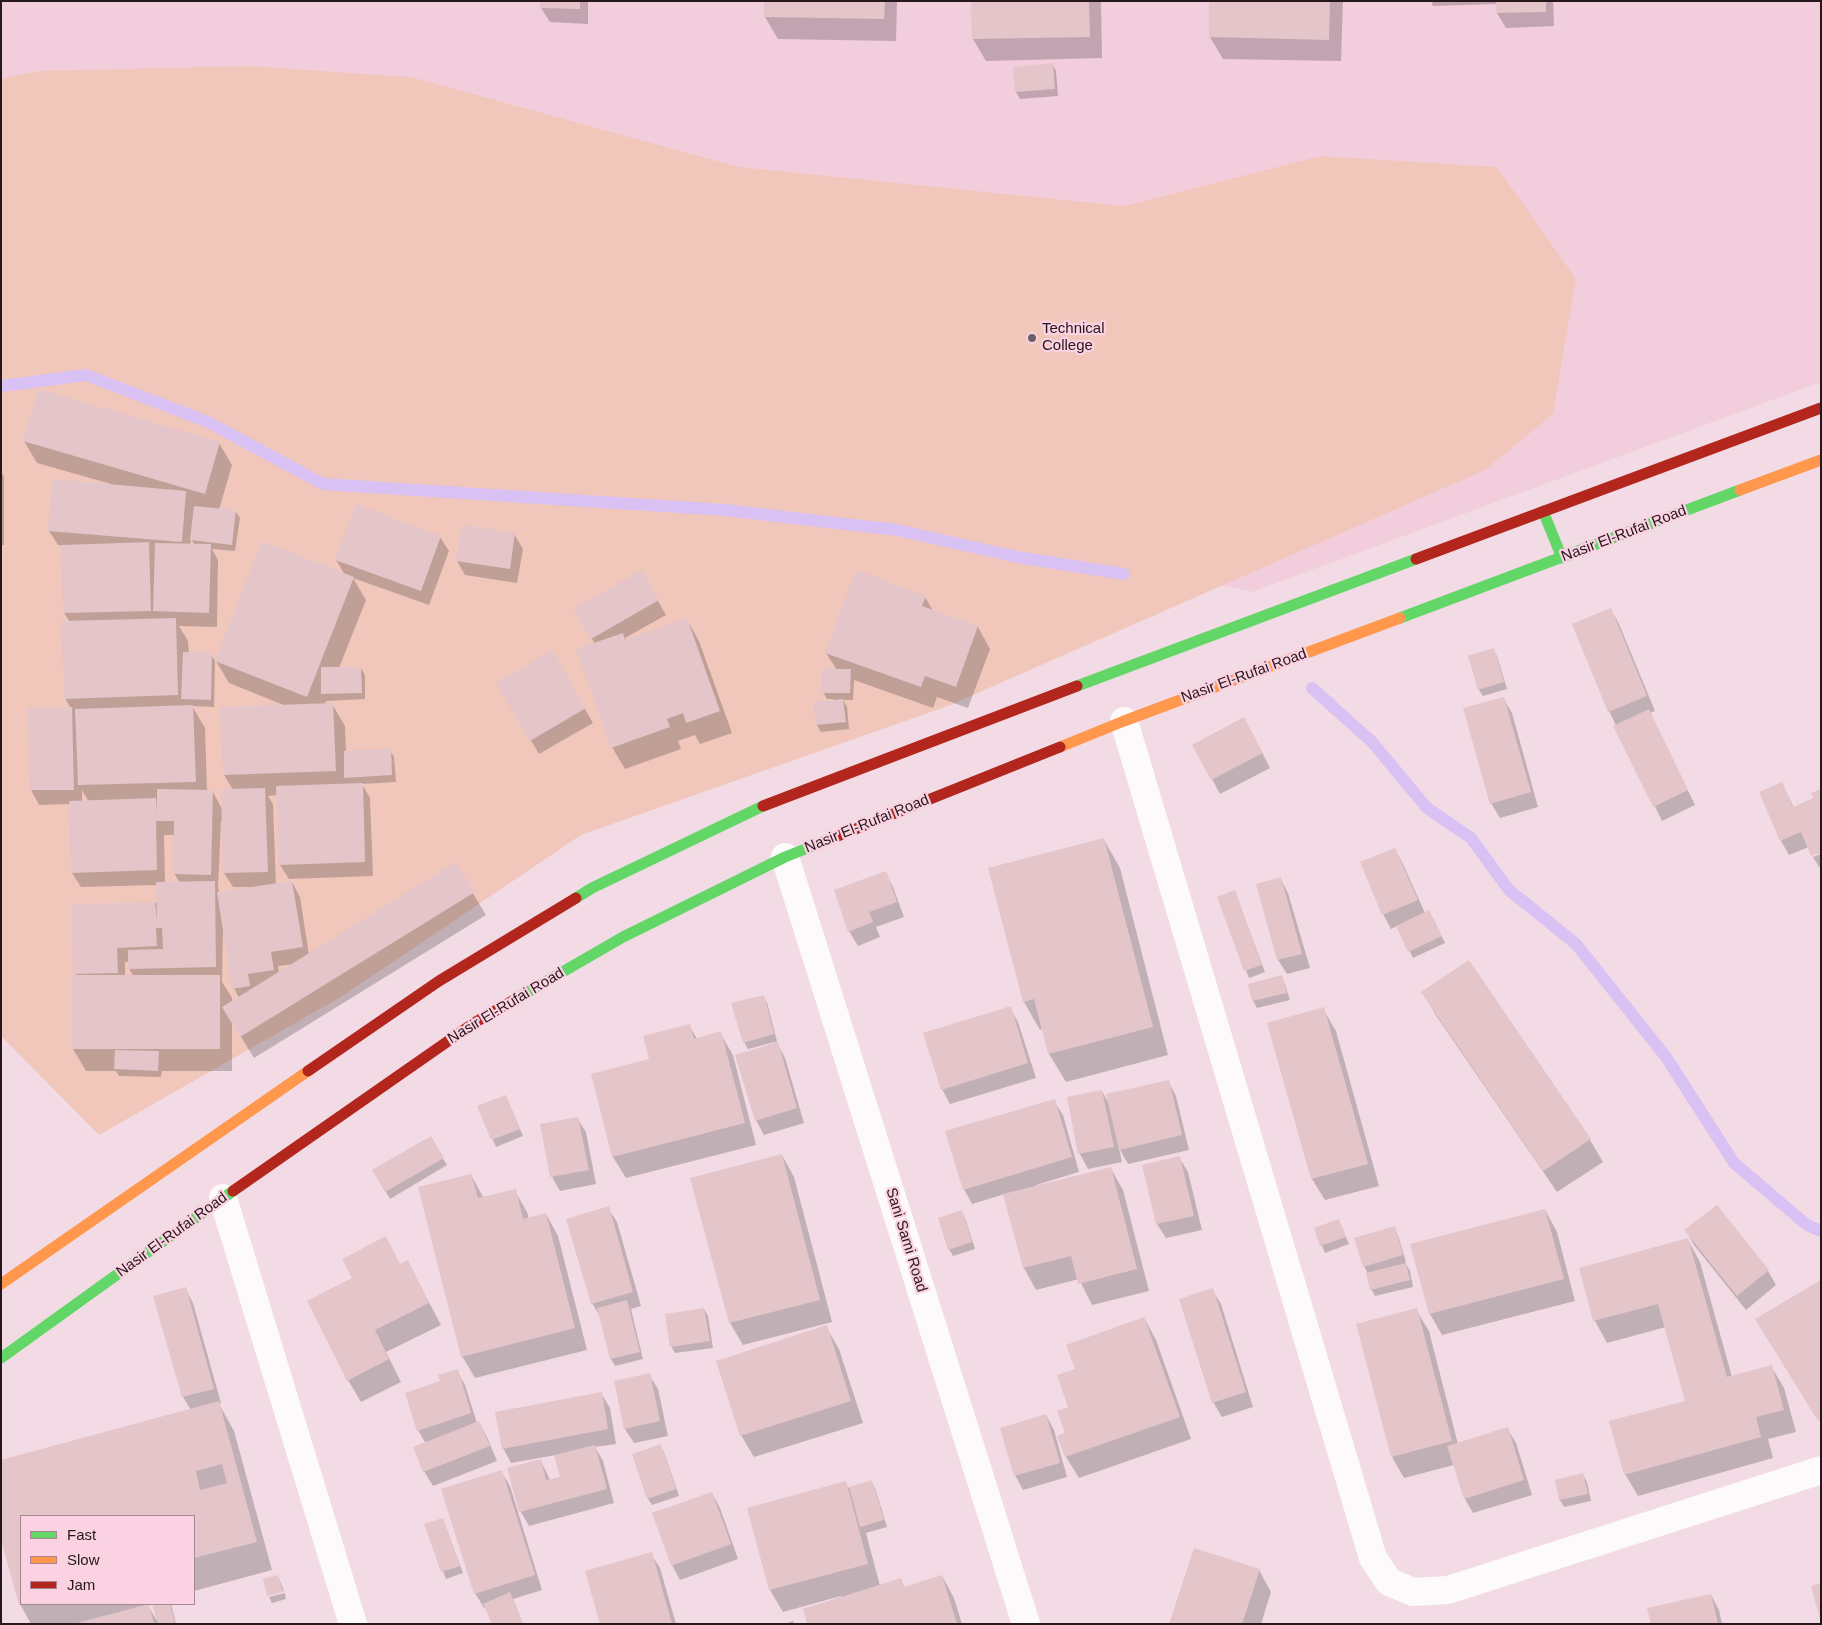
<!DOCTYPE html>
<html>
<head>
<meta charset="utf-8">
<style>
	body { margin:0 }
	#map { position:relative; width:1822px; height:1625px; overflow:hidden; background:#f2dbe4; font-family:Arial,sans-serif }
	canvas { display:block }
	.frame { position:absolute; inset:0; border:2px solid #26171d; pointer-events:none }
	.legend { position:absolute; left:20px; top:1515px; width:175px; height:90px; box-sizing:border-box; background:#fbd2e2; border:1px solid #a68793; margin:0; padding:6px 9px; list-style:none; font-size:15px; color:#26171d }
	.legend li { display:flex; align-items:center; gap:10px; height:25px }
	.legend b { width:25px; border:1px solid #a68793 }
</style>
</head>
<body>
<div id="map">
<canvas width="1822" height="1625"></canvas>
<div class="frame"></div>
<ul class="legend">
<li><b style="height:6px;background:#63d668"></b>Fast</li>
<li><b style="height:6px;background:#ff974d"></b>Slow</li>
<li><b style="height:6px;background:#b3261e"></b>Jam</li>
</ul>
</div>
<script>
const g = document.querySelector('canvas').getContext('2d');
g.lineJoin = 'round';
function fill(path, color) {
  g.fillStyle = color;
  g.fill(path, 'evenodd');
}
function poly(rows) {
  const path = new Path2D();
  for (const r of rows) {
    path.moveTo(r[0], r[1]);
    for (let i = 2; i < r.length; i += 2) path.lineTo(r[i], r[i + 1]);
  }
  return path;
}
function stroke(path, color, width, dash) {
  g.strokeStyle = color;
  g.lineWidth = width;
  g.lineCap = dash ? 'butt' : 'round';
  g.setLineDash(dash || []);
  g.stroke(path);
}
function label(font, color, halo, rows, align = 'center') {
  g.font = font + ' Arial,sans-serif';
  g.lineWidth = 4.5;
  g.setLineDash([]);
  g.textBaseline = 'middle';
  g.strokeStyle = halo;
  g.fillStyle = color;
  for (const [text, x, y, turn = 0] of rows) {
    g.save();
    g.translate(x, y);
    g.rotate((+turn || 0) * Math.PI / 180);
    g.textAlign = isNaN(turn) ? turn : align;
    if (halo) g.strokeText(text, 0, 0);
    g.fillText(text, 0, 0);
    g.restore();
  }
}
const built = poly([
	[1,1,1821,1,1821,382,1252,592,1027,543,1,293]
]);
const green = poly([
	[248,66,411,77,739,167,1124,206,1321,156,1497,167,1576,279,1553,414,1485,470,948,706,581,835,341,997,99,1135,1,1036,1,79,39,71]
]);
const shadow = poly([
	[541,1,588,1,588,24,550,22,541,8],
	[765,1,897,1,896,41,778,39,765,17],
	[972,1,1101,1,1102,58,986,61,973,39],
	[1211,1,1343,1,1341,61,1223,59,1210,37],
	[1431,1,1553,1,1554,26,1506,28,1497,13,1497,4,1433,6],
	[1052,64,1056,71,1058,96,1020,99,1016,92,1014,68],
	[24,441,219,443,232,465,219,510,236,512,240,518,235,551,212,549,218,560,217,627,179,626,188,641,189,653,211,654,215,661,214,707,192,706,205,728,207,792,213,792,222,809,233,790,224,775,286,706,229,683,216,661,345,575,336,560,440,537,449,551,429,605,353,578,366,600,339,668,361,668,365,675,365,699,326,701,325,704,332,704,345,726,346,752,390,751,394,757,396,782,362,784,370,798,373,876,289,879,280,865,278,795,268,796,273,804,276,885,292,882,300,897,309,955,455,864,486,915,254,1058,232,1022,232,1071,162,1071,161,1077,119,1076,116,1071,86,1071,73,1049,76,976,73,906,158,903,157,885,81,887,72,873,70,804,39,805,31,790,29,709,71,709,65,698,70,622,64,613,62,546,58,545,49,531,111,484,37,463],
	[191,539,195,545,190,545],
	[82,790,89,802,82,802],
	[221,821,223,821,224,873,233,887,251,887,251,888,220,893,218,889],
	[164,835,175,835,174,873,180,883,165,883],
	[223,930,224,930,234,988,239,998,232,1003,232,998,222,982],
	[125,962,129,962,129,968,133,976,125,976],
	[295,964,279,973,278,966],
	[1,472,4,477,4,545,1,545],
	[514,534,523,549,517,583,465,575,457,561],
	[641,572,666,615,625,638,626,641,687,620,699,641,732,733,700,744,695,735,678,741,681,749,625,769,612,747,595,644,575,610],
	[925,597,933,611,978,627,990,649,968,708,937,697,933,708,854,680,853,700,843,700,847,707,849,729,821,732,817,725,833,701,833,699,827,699,823,692,837,670,826,653],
	[1611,610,1619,624,1655,711,1650,713,1695,805,1662,821,1609,711],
	[1493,650,1497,656,1507,689,1483,696,1479,690],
	[552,652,593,723,539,754,497,684],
	[1503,698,1512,713,1538,807,1500,818,1491,803],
	[1252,733,1270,768,1220,794,1212,779],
	[1782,783,1794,808,1815,799,1809,847,1789,855,1781,841],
	[1104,840,1120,868,1168,1055,1066,1082,1049,1054,1043,1029,1040,1030,1024,1002],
	[1395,849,1403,864,1425,913,1433,918,1445,943,1413,958,1397,926,1391,929,1383,914],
	[1821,854,1821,870,1813,857],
	[885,873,893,887,904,917,876,927,880,937,858,946,849,931],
	[1280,878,1288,893,1310,968,1287,974,1278,960,1257,885],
	[1235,892,1265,972,1249,978,1218,898],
	[1469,961,1590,1140,1603,1162,1557,1192,1435,1014,1423,992],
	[1281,977,1285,984,1290,1000,1257,1008,1253,1001,1249,985],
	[763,996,767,1003,777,1041,776,1041,785,1058,804,1123,764,1135,756,1120,776,1044,775,1042,748,1049,744,1042],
	[1010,1008,1018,1022,1036,1078,950,1104,942,1089],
	[1323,1009,1336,1031,1379,1186,1325,1200,1312,1179],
	[689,1025,697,1039,720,1033,733,1055,756,1145,626,1178,613,1157,592,1075,650,1060],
	[1168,1081,1176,1096,1189,1150,1128,1164,1119,1148,1122,1162,1088,1169,1080,1154,1068,1098,1102,1091,1109,1104],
	[506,1096,523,1136,496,1147,479,1107],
	[1054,1101,1063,1115,1079,1172,1036,1185,1036,1187,1111,1169,1123,1190,1149,1291,1092,1305,1079,1279,1036,1290,1024,1268,1005,1194,972,1204,964,1189],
	[577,1118,586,1132,596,1184,560,1191,552,1177],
	[430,1138,447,1165,390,1199,374,1171],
	[782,1155,794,1177,832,1322,743,1345,730,1323,692,1179],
	[1179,1157,1188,1172,1202,1230,1166,1238,1157,1224,1143,1166],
	[471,1175,483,1197,515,1191,527,1212,529,1219,546,1214,558,1236,587,1350,475,1378,462,1356],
	[1717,1207,1768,1271,1776,1285,1746,1310,1694,1245,1686,1231],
	[608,1208,617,1222,641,1306,631,1309,643,1359,615,1366,611,1359,601,1318,592,1303],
	[1545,1210,1557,1232,1575,1301,1442,1335,1430,1314],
	[961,1211,965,1218,975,1249,953,1256,949,1249],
	[1339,1221,1349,1244,1325,1253,1315,1229],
	[1394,1228,1398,1235,1406,1262,1405,1262,1410,1271,1413,1287,1375,1296,1371,1289,1368,1274,1364,1266],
	[385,1238,400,1265,407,1261,441,1325,386,1352,401,1382,361,1402,348,1380],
	[1688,1240,1700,1262,1732,1377,1771,1366,1784,1388,1796,1432,1768,1439,1773,1458,1638,1496,1625,1474,1686,1402,1666,1327,1607,1343,1595,1321,1580,1269],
	[185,1288,193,1303,221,1403,219,1404,234,1431,272,1570,194,1591,194,1516,21,1516,21,1604,147,1604,157,1621,153,1604,171,1604,176,1624,31,1624,20,1604,1,1535,1,1461,191,1410,183,1397,154,1297],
	[1212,1290,1221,1304,1253,1407,1222,1417,1213,1402],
	[704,1309,708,1316,713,1348,675,1353,671,1346],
	[1416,1310,1429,1331,1458,1444,1507,1428,1516,1443,1532,1495,1473,1513,1465,1499,1454,1465,1404,1478,1392,1457],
	[1144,1318,1156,1340,1191,1439,1079,1478,1066,1457,1059,1437,1067,1434,1076,1370],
	[826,1327,839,1349,863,1423,754,1457,741,1435],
	[457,1371,465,1385,477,1423,479,1422,487,1437,497,1461,433,1486,424,1471,426,1444,418,1430,441,1382],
	[649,1375,658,1389,668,1436,634,1443,625,1429,615,1382],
	[601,1393,610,1408,616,1444,595,1447,603,1461,614,1503,529,1526,521,1512,509,1469,541,1461,550,1480,561,1477,556,1455,511,1463,503,1448],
	[1046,1415,1054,1430,1067,1477,1023,1490,1015,1475],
	[660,1445,664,1452,679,1496,652,1505,648,1499,634,1455],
	[501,1471,510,1486,542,1590,513,1599,523,1624,493,1624,486,1607,484,1608,475,1593],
	[1583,1475,1587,1482,1591,1501,1564,1507,1560,1500,1556,1481],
	[871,1481,875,1488,887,1527,866,1533,880,1586,901,1580,905,1588,942,1576,954,1598,962,1624,808,1624,841,1598,841,1596,783,1612,770,1590,748,1509,845,1483,848,1488],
	[712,1493,720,1508,738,1559,680,1580,672,1565],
	[443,1519,463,1573,446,1579,426,1525],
	[651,1554,660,1568,676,1624,601,1624],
	[1259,1570,1271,1592,1261,1624,1170,1624],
	[278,1576,284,1591,268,1595],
	[285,1593,286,1599,272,1603,269,1597],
	[1711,1595,1719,1610,1722,1624,1652,1624],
	[793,1621,794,1624,784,1624]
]);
const stream = poly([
	[1,386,86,375,208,422,323,484,725,510,897,530,1017,557,1124,574],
	[1312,688,1372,742,1427,808,1471,838,1509,890,1576,944,1666,1057,1734,1163,1807,1225,1821,1231]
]);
const building = poly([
	[540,1,580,1,580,9,540,8],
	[764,1,885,1,884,19,764,17],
	[971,1,1089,1,1090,37,972,39],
	[1209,1,1330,1,1329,40,1209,37],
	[1496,1,1546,1,1546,12,1496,13],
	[1053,63,1055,89,1015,92,1013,67],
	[38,389,220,442,205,494,23,441],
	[52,479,186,491,182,542,48,531],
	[356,504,441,536,421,591,335,560],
	[194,506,236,510,232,545,190,540],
	[462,525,515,533,510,569,456,561],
	[262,541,354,577,307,697,215,661],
	[149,542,151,611,63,613,61,545],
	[155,543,211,544,209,613,153,611],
	[642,570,659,600,591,639,573,609],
	[856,570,926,596,922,606,978,626,956,687,925,676,921,687,825,653],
	[1611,608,1647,696,1608,712,1572,624],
	[176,618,178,695,64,699,61,621],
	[687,618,720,711,686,723,683,713,667,719,670,727,611,748,576,649,623,633,625,640],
	[1494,648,1504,682,1478,690,1468,656],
	[552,650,586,708,530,741,496,683],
	[183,652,212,653,211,700,181,699],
	[321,667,361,667,362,693,321,694],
	[822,669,851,669,850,693,822,693],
	[1504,697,1531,792,1490,804,1463,708],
	[843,699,846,722,816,725,813,702],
	[333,703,336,771,223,775,220,707],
	[193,705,196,782,78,785,75,709],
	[72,707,74,790,30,790,28,708],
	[1649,709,1688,790,1653,807,1613,726],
	[1244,717,1263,753,1211,780,1192,745],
	[391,749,392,775,344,778,344,751],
	[1782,782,1793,807,1813,798,1811,793,1821,789,1821,853,1811,856,1801,832,1780,841,1759,792],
	[363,783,365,862,279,865,276,786],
	[265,788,268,872,223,873,221,789],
	[157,789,213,790,211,875,173,874,174,821,156,821,157,870,71,873,69,801,156,798,157,813],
	[1104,838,1153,1027,1048,1054,1034,999,1023,1002,988,868],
	[1395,848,1418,900,1382,915,1360,862],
	[456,862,475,892,240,1037,222,1007],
	[886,871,897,902,869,912,873,922,848,932,834,890],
	[1281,877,1302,954,1277,960,1256,884],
	[215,881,216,967,128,969,128,950,163,949,162,928,156,928,157,946,117,948,118,973,73,974,72,904,155,902,157,921,156,882],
	[292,881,303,947,271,952,274,970,248,974,250,986,232,989,217,892],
	[1235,890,1262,965,1244,971,1217,897],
	[1429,910,1442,936,1408,952,1396,926],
	[1469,960,1591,1139,1543,1171,1421,992],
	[72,975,220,975,220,1049,72,1049],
	[1282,975,1287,993,1252,1001,1248,984],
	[764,995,774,1034,743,1043,731,1003],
	[1011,1006,1028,1063,941,1090,923,1033],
	[1324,1007,1368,1164,1311,1179,1267,1023],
	[690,1024,694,1039,721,1031,745,1123,612,1157,591,1074,649,1059,643,1036],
	[778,1042,797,1108,755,1121,735,1055],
	[115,1050,159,1051,158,1071,114,1069],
	[1169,1080,1182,1135,1119,1150,1106,1094],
	[1102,1090,1114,1147,1078,1154,1067,1097],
	[506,1095,520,1129,491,1140,477,1106],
	[1055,1099,1072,1157,963,1190,945,1131],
	[578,1117,589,1170,550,1177,540,1124],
	[431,1136,444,1158,385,1192,372,1170],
	[782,1154,820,1300,729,1323,690,1178],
	[1180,1156,1194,1216,1156,1224,1142,1165],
	[1111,1167,1137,1269,1078,1284,1071,1256,1023,1268,1003,1194],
	[471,1174,478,1198,516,1189,523,1219,546,1213,575,1328,461,1357,418,1187],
	[1717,1205,1769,1270,1737,1296,1684,1230],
	[609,1206,633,1292,591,1304,566,1219],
	[1545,1209,1564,1279,1429,1314,1410,1244],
	[962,1210,972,1242,948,1250,938,1218],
	[1339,1219,1346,1237,1320,1246,1314,1228],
	[1395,1226,1403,1255,1363,1267,1354,1238],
	[386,1236,400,1264,408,1260,429,1303,375,1330,389,1359,347,1381,307,1301,352,1278,342,1259],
	[1688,1238,1727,1377,1772,1365,1784,1410,1756,1417,1761,1437,1624,1475,1609,1421,1685,1401,1658,1304,1593,1321,1579,1268],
	[1406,1263,1410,1280,1370,1290,1366,1273],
	[1821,1280,1821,1420,1818,1421,1755,1319],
	[186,1287,214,1389,182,1397,153,1296],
	[1213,1288,1246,1392,1212,1403,1179,1299],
	[627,1300,640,1352,610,1359,597,1308],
	[704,1308,710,1341,670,1347,665,1314],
	[1417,1308,1452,1441,1391,1457,1356,1324],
	[1144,1317,1180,1417,1065,1457,1057,1436,1065,1433,1057,1411,1068,1407,1057,1375,1075,1369,1066,1345],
	[827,1325,851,1401,740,1436,716,1361],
	[458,1369,471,1413,417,1431,405,1393,440,1381,438,1375],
	[650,1373,660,1421,624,1429,614,1381],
	[602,1392,608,1429,502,1449,495,1412],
	[219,1401,257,1542,194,1558,194,1516,21,1516,21,1604,19,1605,1,1540,1,1460],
	[222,1464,227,1483,200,1490,196,1471],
	[1046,1414,1060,1463,1014,1476,1000,1428],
	[479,1421,490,1446,423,1472,413,1447],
	[1508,1427,1524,1480,1464,1499,1447,1446],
	[661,1444,676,1489,647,1499,632,1454],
	[595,1445,607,1489,519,1512,507,1468,541,1459,546,1480,560,1477,554,1455],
	[502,1470,535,1575,474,1594,441,1489],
	[1583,1473,1588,1494,1559,1500,1555,1480],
	[872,1480,884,1520,860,1527,849,1487],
	[846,1481,868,1564,769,1590,747,1508],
	[712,1492,731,1544,671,1566,652,1513],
	[443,1518,460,1566,441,1572,424,1524],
	[1194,1548,1260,1569,1242,1624,1169,1624],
	[652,1552,672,1624,600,1624,585,1571],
	[278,1575,283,1592,267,1596,263,1579],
	[942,1575,957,1624,807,1624,803,1609,901,1578,904,1587],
	[1821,1583,1821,1619,1820,1619,1811,1586],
	[510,1592,523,1624,492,1624,483,1604],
	[1711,1594,1718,1624,1651,1624,1647,1608],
	[149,1604,154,1624,77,1624,77,1623],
	[152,1604,170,1604,175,1624,158,1624]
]);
const street = poly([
	[1124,721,1373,1558,1389,1582,1413,1592,1448,1590,1821,1470],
	[785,857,1026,1624],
	[223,1198,353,1624]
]);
const fast = poly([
	[1543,511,1562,558],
	[1400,618,1740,490],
	[1077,686,1416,559],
	[576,898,592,888,763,806],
	[514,1000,623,937,785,857,823,842],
	[1,1358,233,1191]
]);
const slow = poly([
	[1740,490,1821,460],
	[1060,747,1124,721,1400,618],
	[1,1284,308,1071]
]);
const jam = poly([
	[1416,559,1821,408],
	[763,806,1077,686],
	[823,842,1060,747],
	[308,1071,439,981,576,898],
	[233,1191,474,1023,514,1000]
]);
const markers = [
	[1032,338,5,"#6d5c63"]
];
const poiNames = [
	["Technical",1042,329],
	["College",1042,346]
];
const streetNames = [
	["Nasir El-Rufai Road",1624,534,-21],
	["Nasir El-Rufai Road",1244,676,-20],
	["Nasir El-Rufai Road",867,824,-22],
	["Nasir El-Rufai Road",506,1006,-31],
	["Nasir El-Rufai Road",172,1235,-36],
	["Sani Sami Road",906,1240,73]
];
fill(built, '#f2cddc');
fill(green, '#f1c7bc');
fill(shadow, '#0003');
stroke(stream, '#d9c1f4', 12);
fill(building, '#e3c5ca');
stroke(street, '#fdfafb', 28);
stroke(fast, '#63d668', 11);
stroke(slow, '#ff974d', 11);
stroke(jam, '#b3261e', 11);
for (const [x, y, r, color] of markers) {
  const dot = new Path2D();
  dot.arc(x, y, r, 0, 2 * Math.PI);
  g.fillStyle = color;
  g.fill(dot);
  stroke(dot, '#fbd2e2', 2);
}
label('15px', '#26171d', '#fbd2e2', poiNames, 'left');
label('15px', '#26171d', '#fbd2e2', streetNames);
</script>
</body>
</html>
